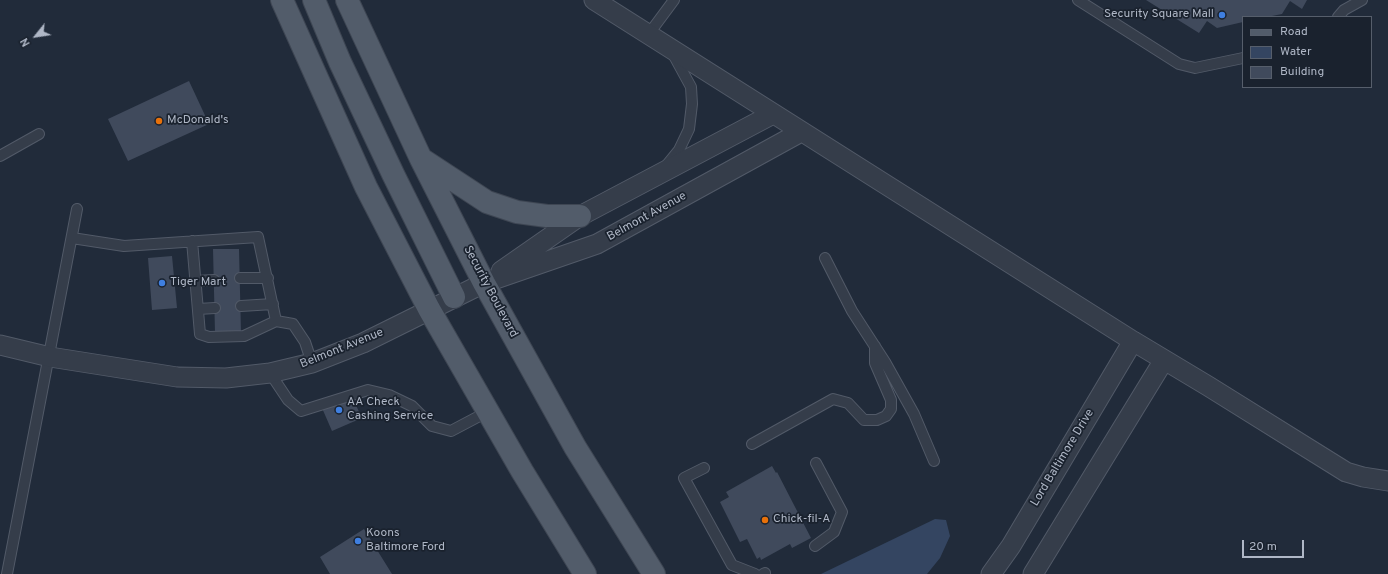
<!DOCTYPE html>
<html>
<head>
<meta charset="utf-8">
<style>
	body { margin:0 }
	#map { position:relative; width:1388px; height:574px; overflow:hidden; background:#212b3a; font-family:Overpass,sans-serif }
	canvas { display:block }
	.legend { position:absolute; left:1242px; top:16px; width:130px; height:72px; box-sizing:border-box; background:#1a222e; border:1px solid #565e6b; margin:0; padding:5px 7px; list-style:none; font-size:12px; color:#afb7c6 }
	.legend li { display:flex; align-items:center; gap:8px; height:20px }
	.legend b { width:20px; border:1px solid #565e6b }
	.north { position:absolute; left:16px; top:16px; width:40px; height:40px; -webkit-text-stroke:3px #1a222e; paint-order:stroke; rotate:240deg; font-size:11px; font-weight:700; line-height:16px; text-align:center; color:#afb7c6 }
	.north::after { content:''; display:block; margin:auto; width:14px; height:18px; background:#afb7c6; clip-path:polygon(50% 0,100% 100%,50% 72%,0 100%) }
	.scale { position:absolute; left:1242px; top:540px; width:62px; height:18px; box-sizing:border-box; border:2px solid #afb7c6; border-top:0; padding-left:5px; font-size:12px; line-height:14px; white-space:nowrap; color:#afb7c6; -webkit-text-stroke:3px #1a222e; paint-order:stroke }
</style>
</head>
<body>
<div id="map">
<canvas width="1388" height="574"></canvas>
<ul class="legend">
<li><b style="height:5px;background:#525c6a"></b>Road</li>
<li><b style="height:11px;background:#344561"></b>Water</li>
<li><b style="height:11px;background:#404a5c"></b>Building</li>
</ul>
<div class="north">N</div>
<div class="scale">20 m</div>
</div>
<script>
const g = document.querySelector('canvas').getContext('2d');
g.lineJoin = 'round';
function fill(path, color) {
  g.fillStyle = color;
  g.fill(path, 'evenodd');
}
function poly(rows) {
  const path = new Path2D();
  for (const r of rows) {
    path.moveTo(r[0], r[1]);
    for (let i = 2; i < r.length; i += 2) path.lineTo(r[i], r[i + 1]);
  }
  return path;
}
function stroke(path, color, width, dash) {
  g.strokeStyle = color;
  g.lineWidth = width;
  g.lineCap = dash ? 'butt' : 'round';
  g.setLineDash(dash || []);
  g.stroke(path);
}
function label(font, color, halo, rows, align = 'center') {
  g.font = font + ' Overpass,sans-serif';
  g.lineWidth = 3.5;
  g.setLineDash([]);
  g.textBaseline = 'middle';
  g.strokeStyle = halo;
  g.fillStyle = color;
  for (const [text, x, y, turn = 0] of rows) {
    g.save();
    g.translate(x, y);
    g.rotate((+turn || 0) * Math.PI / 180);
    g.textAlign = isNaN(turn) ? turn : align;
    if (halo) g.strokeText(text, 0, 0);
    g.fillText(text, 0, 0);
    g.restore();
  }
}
const water = poly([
	[935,519,946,520,950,536,940,558,927,574,821,574]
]);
const building = poly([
	[1146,0,1307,0,1302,9,1290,1,1282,14,1267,17,1243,17,1243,22,1217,28,1207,21,1199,33],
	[189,81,209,124,128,161,108,119],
	[213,249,239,249,241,333,215,333],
	[172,256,177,308,152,310,148,258],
	[343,399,345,403,353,399,362,418,332,431,322,408],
	[772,466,776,473,777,472,811,538,792,548,790,544,761,560,760,557,757,559,747,539,740,542,720,502,729,497,726,492],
	[364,529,392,574,330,574,320,557]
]);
const lane = poly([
	[1078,0,1179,64,1195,68,1243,58],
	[1338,17,1344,10,1362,0],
	[648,35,674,0],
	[0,156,39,134],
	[666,166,679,150,689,129,692,104,691,87,673,54],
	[72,238,124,246,258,237,276,321,293,324,305,342,312,363],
	[192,241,200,334,209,337,244,336,276,321],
	[825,258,852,311,885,362,914,414,934,461],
	[240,278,268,278],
	[196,281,214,280],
	[241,306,273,304],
	[198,309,215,308],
	[270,373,288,400,301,411,368,390,389,395,412,406,432,426,451,431,487,412],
	[752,444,833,399,848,403,864,420,877,420,886,416,891,409,891,400,875,363,875,346],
	[704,468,684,478,732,565,755,574],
	[815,546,834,532,842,512,816,463],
	[7,574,77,209],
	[763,574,765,573]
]);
const street = poly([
	[594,0,1133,341,1208,386,1346,472,1363,477,1388,481],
	[501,271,580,216,773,114],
	[0,345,50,357,177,377,226,378,270,373,312,363,363,343,484,283,597,244,801,132],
	[991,574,1011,546,1133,341],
	[1033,574,1164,360]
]);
const primary = poly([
	[282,0,366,187,429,309,522,471,585,574],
	[314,0,340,62,393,174,454,297],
	[347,0,421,159,484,283,575,447,654,574],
	[423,160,487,202,517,212,547,216,580,216]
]);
const markers = [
	[1222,15,4,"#3f7fe0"],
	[159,121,4,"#e8710a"],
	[162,283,4,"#3f7fe0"],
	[339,410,4,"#3f7fe0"],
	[765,520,4,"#e8710a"],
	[358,541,4,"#3f7fe0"]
];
const poiNames = [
	["Security Square Mall",1214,15,"right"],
	["McDonald's",167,121],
	["Tiger Mart",170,283],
	["AA Check",347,403],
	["Cashing Service",347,417],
	["Chick-fil-A",773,520],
	["Koons",366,534],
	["Baltimore Ford",366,548]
];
const streetNames = [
	["Belmont Avenue",647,217,-29],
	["Security Boulevard",490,292,62],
	["Belmont Avenue",342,349,-22],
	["Lord Baltimore Drive",1063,458,-59]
];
fill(water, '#344561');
fill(building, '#404a5c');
stroke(lane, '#525a68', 12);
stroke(street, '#525a68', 21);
stroke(primary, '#3e4653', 24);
stroke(lane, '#353d4a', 10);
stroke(street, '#353d4a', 19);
stroke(primary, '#525c6a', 22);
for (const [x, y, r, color] of markers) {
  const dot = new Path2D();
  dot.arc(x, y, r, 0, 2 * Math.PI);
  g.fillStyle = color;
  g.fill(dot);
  stroke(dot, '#1a222e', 1.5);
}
label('12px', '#afb7c6', '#1a222e', poiNames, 'left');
label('12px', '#afb7c6', '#1a222e', streetNames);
</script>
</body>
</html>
